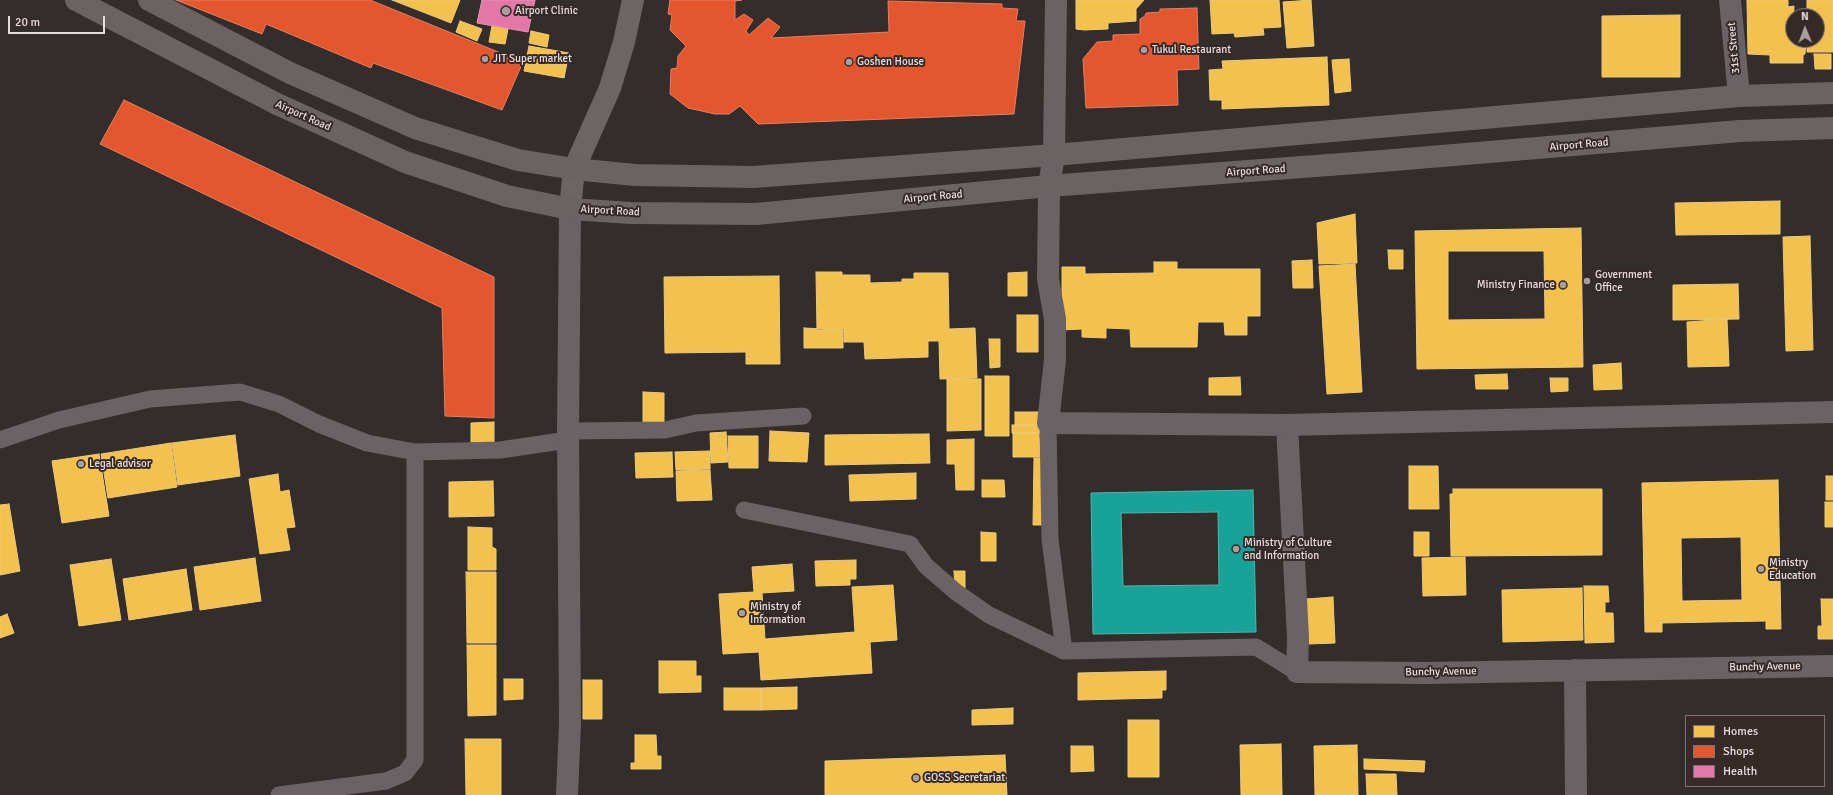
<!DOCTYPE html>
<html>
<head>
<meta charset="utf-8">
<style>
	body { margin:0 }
	#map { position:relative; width:1833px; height:795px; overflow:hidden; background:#332d2c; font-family:Signika,sans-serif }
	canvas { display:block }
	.legend { position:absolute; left:1685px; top:715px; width:140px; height:72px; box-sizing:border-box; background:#362a29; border:1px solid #7c7271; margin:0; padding:5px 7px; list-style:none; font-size:12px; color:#e5dddc }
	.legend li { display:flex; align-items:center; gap:8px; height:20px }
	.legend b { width:20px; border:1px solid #7c7271 }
	.north { position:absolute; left:1785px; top:8px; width:40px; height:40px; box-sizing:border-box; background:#362a29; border:1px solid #7c7271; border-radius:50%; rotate:359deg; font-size:11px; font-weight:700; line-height:16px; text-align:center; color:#e5dddc }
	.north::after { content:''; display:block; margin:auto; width:14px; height:18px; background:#a79f9e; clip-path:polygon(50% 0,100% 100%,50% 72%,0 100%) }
	.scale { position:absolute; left:8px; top:16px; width:97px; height:18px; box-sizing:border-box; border:2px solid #e5dddc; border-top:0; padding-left:5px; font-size:12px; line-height:14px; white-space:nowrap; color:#e5dddc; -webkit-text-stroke:3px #362a29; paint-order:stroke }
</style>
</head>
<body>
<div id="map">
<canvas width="1833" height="795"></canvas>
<ul class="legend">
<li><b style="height:11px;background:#f2c14e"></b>Homes</li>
<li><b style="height:11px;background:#e4572e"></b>Shops</li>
<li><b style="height:11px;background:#e377a8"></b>Health</li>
</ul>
<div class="north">N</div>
<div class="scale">20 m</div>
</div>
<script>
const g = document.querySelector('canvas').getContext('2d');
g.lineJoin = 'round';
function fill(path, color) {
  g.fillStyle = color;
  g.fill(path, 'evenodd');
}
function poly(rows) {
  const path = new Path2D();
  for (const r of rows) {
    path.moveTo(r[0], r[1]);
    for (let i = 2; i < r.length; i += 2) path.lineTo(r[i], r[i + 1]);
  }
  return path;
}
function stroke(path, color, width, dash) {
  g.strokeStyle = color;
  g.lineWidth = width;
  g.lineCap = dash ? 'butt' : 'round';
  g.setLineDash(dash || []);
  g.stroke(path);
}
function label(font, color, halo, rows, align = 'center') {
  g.font = font + ' Signika,sans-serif';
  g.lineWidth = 4;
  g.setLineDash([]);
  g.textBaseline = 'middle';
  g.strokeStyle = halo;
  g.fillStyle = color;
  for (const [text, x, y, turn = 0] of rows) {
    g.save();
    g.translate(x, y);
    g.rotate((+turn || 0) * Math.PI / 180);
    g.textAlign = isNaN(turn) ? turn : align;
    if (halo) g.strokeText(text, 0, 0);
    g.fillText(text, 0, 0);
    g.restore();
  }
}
const homes = poly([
	[392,0,460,0,451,23,392,0],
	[1076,0,1144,0,1136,9,1136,21,1108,23,1108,29,1084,30,1076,29,1076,0],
	[1210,0,1279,0,1281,27,1263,28,1264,35,1235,37,1234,33,1212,34,1210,0],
	[1311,0,1314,46,1287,48,1283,2,1311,0],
	[1747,0,1788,0,1788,7,1794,6,1793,40,1806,40,1805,54,1803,55,1803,63,1770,63,1770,55,1748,54,1747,0],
	[1807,0,1833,0,1833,52,1807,52,1807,40,1817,40,1817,16,1807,16,1807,0],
	[1680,15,1680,77,1602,77,1602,16,1680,15],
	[460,21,482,29,477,41,456,32,460,21],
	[492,26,508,29,505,44,489,42,492,26],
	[531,31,549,35,547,47,529,43,531,31],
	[529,46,569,53,564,78,524,71,529,46],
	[1814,54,1831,54,1831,69,1815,69,1814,54],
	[1327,57,1329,105,1222,109,1222,100,1210,100,1209,70,1223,69,1222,61,1327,57],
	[1349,59,1351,91,1335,93,1332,60,1349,59],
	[1780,201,1780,234,1676,235,1675,203,1780,201],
	[1355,214,1357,263,1319,264,1317,223,1355,214],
	[1581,228,1583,367,1417,369,1415,231,1581,228],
	[1448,251,1544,251,1545,319,1448,320,1448,251],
	[1810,236,1813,350,1786,351,1783,237,1810,236],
	[1388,250,1403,250,1403,269,1389,269,1388,250],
	[1312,260,1313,288,1293,288,1292,261,1312,260],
	[1154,262,1177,262,1177,269,1260,269,1260,316,1247,316,1247,335,1225,335,1224,322,1198,322,1197,347,1131,347,1130,329,1106,328,1106,338,1082,337,1082,329,1062,330,1062,267,1085,267,1085,274,1154,273,1154,262],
	[1355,264,1362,392,1327,394,1319,266,1355,264],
	[816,272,842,272,842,275,870,275,870,283,902,282,902,279,914,279,914,273,948,273,949,329,975,328,977,378,940,379,939,341,928,341,928,357,865,359,864,342,844,342,844,329,817,330,816,272],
	[1027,272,1027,296,1008,296,1008,273,1027,272],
	[779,276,780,364,746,364,746,352,665,353,664,277,779,276],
	[1738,284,1739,319,1673,320,1673,285,1738,284],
	[1017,315,1038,315,1038,352,1017,352,1017,315],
	[1727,319,1729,366,1688,367,1687,322,1727,319],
	[804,328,843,330,843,348,804,348,804,328],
	[989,339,1000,339,1000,367,990,368,989,339],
	[1621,363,1622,389,1594,390,1593,365,1621,363],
	[1507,374,1508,389,1476,389,1475,375,1507,374],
	[985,376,1009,376,1009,436,985,436,985,376],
	[1240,377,1241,395,1209,395,1209,378,1240,377],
	[1550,378,1568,378,1568,391,1551,392,1550,378],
	[947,379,981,379,981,430,947,431,947,379],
	[643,392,664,393,664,424,643,423,643,392],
	[1015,412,1044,412,1044,425,1015,425,1015,412],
	[494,422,494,445,471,445,471,423,494,422],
	[1012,425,1045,425,1046,433,1012,433,1012,425],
	[770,431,809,433,807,462,769,461,770,431],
	[726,432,728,462,711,463,710,433,726,432],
	[1013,433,1039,433,1040,457,1013,457,1013,433],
	[929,434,930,463,825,465,825,435,929,434],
	[235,435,240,476,178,485,172,443,235,435],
	[728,436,758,436,758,468,729,468,728,436],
	[974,439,974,490,956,490,955,464,947,464,947,440,974,439],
	[171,443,177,487,108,498,101,454,171,443],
	[710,451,710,469,676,470,675,452,710,451],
	[672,452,673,477,636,478,635,453,672,452],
	[99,454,109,516,62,523,52,461,99,454],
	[1034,458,1047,458,1047,525,1033,525,1034,458],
	[1409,466,1438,466,1439,509,1409,509,1409,466],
	[710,470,712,500,677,501,676,471,710,470],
	[916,473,916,499,850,501,849,475,916,473],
	[278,474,280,492,289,490,295,527,286,528,290,550,260,554,249,479,278,474],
	[1826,476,1833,476,1833,500,1826,500,1826,476],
	[982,480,1004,480,1005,497,982,497,982,480],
	[1778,480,1781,629,1766,629,1766,621,1662,623,1662,632,1645,632,1642,483,1778,480],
	[1741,537,1742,600,1682,601,1681,538,1741,537],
	[493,481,494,516,449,517,449,482,493,481],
	[1453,489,1602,489,1602,555,1451,556,1450,494,1453,494,1453,489],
	[1825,502,1833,502,1833,527,1825,527,1825,502],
	[9,504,20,571,0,575,0,505,9,504],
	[468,527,492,528,492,547,496,549,496,570,468,570,468,527],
	[981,532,996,533,996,561,981,561,981,532],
	[1414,532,1429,532,1429,556,1414,556,1414,532],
	[1465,557,1466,595,1423,596,1422,558,1465,557],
	[255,558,261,601,200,610,194,567,255,558],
	[111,559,121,620,79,626,70,565,111,559],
	[856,560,856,579,850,579,850,585,816,586,815,561,856,560],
	[792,564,794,591,762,593,765,639,855,632,852,587,893,585,897,640,870,642,872,673,761,680,759,652,723,654,719,594,754,592,752,567,792,564],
	[186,569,192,610,129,620,123,579,186,569],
	[954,571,965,571,965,588,955,589,954,571],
	[466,572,496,572,496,643,467,643,466,572],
	[1584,586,1608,586,1609,602,1605,602,1605,613,1613,613,1614,642,1585,643,1584,586],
	[1582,588,1583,640,1503,642,1502,590,1582,588],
	[1333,597,1335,643,1309,644,1306,599,1333,597],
	[1821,599,1833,599,1833,639,1818,639,1818,626,1822,626,1821,599],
	[7,614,14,633,0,638,0,617,7,614],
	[467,645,496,645,496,715,468,716,467,645],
	[659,661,696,661,696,676,701,676,701,692,659,693,659,661],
	[1166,671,1166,690,1162,690,1162,698,1078,700,1078,673,1166,671],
	[504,679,523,679,523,699,504,700,504,679],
	[583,680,602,680,602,719,583,719,583,680],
	[797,687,797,709,761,710,761,688,797,687],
	[724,688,761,688,761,710,724,710,724,688],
	[1013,708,1013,724,972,725,972,710,1013,708],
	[1128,720,1159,720,1159,777,1128,777,1128,720],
	[635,735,656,735,657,756,661,756,661,769,631,769,631,763,635,763,635,735],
	[465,739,501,739,501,795,466,795,465,739],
	[1281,744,1282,795,1241,795,1240,745,1281,744],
	[1357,745,1358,795,1315,795,1314,746,1357,745],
	[1071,746,1093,746,1094,771,1071,772,1071,746],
	[1005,755,1007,795,825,795,825,761,1005,755],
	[1364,759,1425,761,1424,772,1364,769,1364,759],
	[1366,774,1396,774,1397,795,1367,795,1366,774]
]);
const shops = poly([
	[176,0,370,0,523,62,502,110,373,63,371,68,266,24,262,34,176,0],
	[670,0,742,0,735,1,735,20,744,14,753,20,746,31,749,35,768,18,780,27,771,38,889,32,888,1,1002,4,1002,8,1018,9,1016,21,1025,21,1014,114,758,124,740,106,729,114,715,114,688,108,670,94,671,69,677,68,678,56,686,46,670,30,672,15,668,14,670,0],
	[1197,8,1199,69,1177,70,1178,105,1086,108,1083,59,1097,42,1113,41,1113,35,1140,34,1140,19,1145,16,1146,13,1160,12,1160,9,1197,8],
	[124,100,494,277,494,418,445,416,442,308,100,144,124,100]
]);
const health = poly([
	[482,0,535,0,528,32,477,23,482,0]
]);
const public = poly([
	[1253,490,1256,632,1093,634,1091,493,1253,490],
	[1218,512,1219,585,1123,586,1121,513,1218,512]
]);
const lane = poly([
	[1048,423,1050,539,1064,651],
	[568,431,665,430,696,423,803,416],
	[0,440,59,420,150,399,240,392,279,404,319,424,367,443,415,452,500,450,568,440],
	[744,510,910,544,926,566,956,592,989,615,1064,651,1256,647,1297,672],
	[279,795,386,781,405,773,415,760,415,452]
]);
const street = poly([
	[1056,0,1054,155,1049,186,1048,279,1055,319,1055,360,1048,423,1287,425,1833,412],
	[1730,0,1739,96],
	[1287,425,1298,638,1297,672,1427,673,1833,666],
	[1575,670,1576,795],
	[567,795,570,723,568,431,570,209]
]);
const secondary = poly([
	[570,209,574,169,610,88,624,42,633,0]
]);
const primary = poly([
	[76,0,277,104,405,162,507,196,570,209,631,213,756,214,1049,186,1382,161,1740,131,1833,128],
	[149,0,290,73,415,128,518,160,574,169,635,175,753,177,1054,155,1739,96,1833,93]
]);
const markers = [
	[506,11,5,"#a79f9e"],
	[1144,50,4,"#a79f9e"],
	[485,59,4,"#a79f9e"],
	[849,62,4,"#a79f9e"],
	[1587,281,4,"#a79f9e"],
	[1563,285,4,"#a79f9e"],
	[81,464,4,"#a79f9e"],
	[1236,549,4,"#a79f9e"],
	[1761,569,4,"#a79f9e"],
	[742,613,4,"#a79f9e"],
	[916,778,4,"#a79f9e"]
];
const poiNames = [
	["Airport Clinic",515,11],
	["Tukul Restaurant",1152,50],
	["JIT Super market",493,59],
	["Goshen House",857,62],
	["Government",1595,275],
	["Office",1595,288],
	["Ministry Finance",1555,285,"right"],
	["Legal advisor",89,464],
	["Ministry of Culture",1244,543],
	["and Information",1244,556],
	["Ministry",1769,563],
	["Education",1769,576],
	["Ministry of",750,607],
	["Information",750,620],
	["GOSS Secretariat",924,778]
];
const streetNames = [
	["31st Street",1734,48,-95],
	["Airport Road",303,116,24],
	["Airport Road",1579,145,-5],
	["Airport Road",1256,171,-4],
	["Airport Road",933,197,-5],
	["Airport Road",610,211,3],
	["Bunchy Avenue",1765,667,-1],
	["Bunchy Avenue",1441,672,-1]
];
fill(homes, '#f2c14e');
stroke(homes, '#eec979', 1);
fill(shops, '#e4572e');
stroke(shops, '#e47f62', 1);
fill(health, '#e377a8');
stroke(health, '#e496b8', 1);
fill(public, '#17a398');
stroke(public, '#55b4ac', 1);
stroke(lane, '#6a6264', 17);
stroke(street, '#6a6264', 22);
stroke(secondary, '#6d6466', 22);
stroke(primary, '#6b6363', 22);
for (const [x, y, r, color] of markers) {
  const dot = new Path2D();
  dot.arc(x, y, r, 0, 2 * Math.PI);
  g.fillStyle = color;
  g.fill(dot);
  stroke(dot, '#362a29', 1.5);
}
label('11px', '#e5dddc', '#362a29', poiNames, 'left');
label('11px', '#e5dddc', '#362a29', streetNames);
</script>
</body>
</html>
